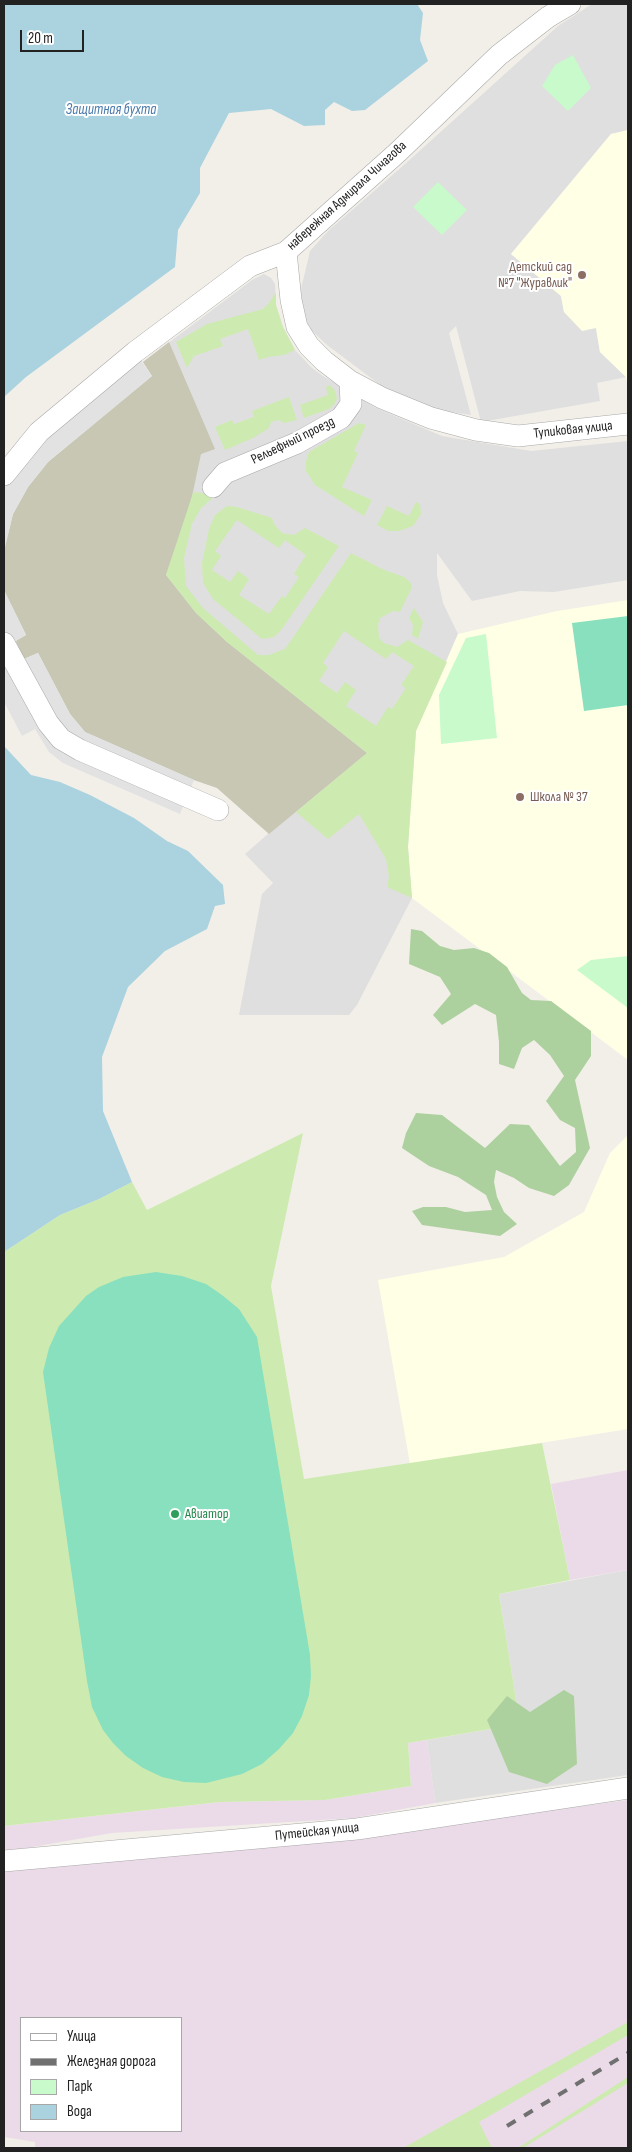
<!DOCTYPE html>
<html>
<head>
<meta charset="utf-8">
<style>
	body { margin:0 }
	#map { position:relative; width:632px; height:2152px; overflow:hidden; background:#f2efe9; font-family:"Sofia Sans Condensed",sans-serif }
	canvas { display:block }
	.frame { position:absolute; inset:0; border:5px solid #222; pointer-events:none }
	.legend { position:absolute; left:20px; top:2017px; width:162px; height:115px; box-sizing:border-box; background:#fff; border:1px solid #a7a7a7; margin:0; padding:6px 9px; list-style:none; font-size:15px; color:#222 }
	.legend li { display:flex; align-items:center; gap:10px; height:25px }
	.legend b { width:25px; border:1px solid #a7a7a7 }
	.scale { position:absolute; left:20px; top:30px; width:64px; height:22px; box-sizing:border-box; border:2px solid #222; border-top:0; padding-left:6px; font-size:15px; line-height:18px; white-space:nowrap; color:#222; -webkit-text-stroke:4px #fff; paint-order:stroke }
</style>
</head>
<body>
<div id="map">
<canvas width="632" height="2152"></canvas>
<div class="frame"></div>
<ul class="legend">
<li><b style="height:6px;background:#fff"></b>Улица</li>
<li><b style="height:6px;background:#707070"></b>Железная дорога</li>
<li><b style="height:14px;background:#c8facc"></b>Парк</li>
<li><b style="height:14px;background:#aad3df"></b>Вода</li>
</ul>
<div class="scale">20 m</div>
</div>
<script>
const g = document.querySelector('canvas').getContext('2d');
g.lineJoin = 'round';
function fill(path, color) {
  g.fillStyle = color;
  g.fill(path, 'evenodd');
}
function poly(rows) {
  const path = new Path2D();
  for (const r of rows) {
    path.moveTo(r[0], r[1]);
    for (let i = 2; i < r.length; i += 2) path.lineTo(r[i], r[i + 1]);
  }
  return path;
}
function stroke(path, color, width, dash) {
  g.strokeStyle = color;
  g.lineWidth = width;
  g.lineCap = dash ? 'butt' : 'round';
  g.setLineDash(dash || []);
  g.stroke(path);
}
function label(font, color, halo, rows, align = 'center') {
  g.font = font + ' "Sofia Sans Condensed",sans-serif';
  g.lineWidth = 4;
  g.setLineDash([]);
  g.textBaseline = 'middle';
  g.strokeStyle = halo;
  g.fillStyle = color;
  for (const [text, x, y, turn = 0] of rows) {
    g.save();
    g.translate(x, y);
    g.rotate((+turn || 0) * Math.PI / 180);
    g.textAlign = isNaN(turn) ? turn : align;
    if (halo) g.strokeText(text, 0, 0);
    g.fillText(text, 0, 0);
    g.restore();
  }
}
const residential = poly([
	[592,4,628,4,628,130,611,134,511,254,561,296,564,312,596,328,600,352,626,377,597,383,600,401,481,422,456,326,449,333,471,415,438,410,391,393,327,345,311,330,302,312,301,289,310,251,328,231,405,164,558,26],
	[264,274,271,278,275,284,276,305,283,327,295,350,312,368,323,376,374,407,442,436,531,451,628,441,628,580,554,592,520,591,472,601,437,553,437,575,443,603,458,634,416,731,408,847,412,898,357,1005,349,1015,239,1015,262,894,273,883,245,854,269,833,217,788,194,780,85,732,4,593,4,552,152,376,143,362,252,280],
	[628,1570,628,1775,435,1803,427,1740,520,1724,499,1594]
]);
const industrial = poly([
	[628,1470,628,1570,570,1580,551,1484],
	[427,1740,435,1803,354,1818,112,1833,4,1852,4,1826,220,1802,325,1800,411,1786,408,1743],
	[628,1800,628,2148,35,2148,35,2142,4,2137,4,1866,356,1836],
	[21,2018,181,2018,181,2131,21,2131]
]);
const education = poly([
	[628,130,628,387,626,377,600,352,596,328,582,331,564,312,561,296,511,254,611,134],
	[628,600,628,1060,412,898,408,847,416,731,458,634,557,611],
	[628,1135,628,1429,410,1464,378,1280,504,1257,584,1212,610,1153]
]);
const construction = poly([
	[169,342,215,449,201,454,190,506,166,575,196,613,227,642,367,753,269,834,217,788,194,780,85,732,70,714,38,653,24,659,15,641,26,635,5,592,4,593,5,545,13,514,28,487,48,462,152,376,143,362]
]);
const grass = poly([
	[276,292,276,305,283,327,295,350,284,355,268,357,259,360,248,329,220,339,223,346,194,356,187,368,176,342,207,324,263,309,269,303],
	[330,385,335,391,337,398,335,403,329,409,304,418,300,405,328,395,326,387],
	[289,397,297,420,284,423,278,420,271,422,269,428,253,438,225,450,215,427,232,420,234,424,254,417,252,411],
	[359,423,366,425,354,451,358,453,342,487,372,500,364,516,315,485,306,471,306,461,309,452],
	[196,492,215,496,201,508,192,524,184,558,186,586,203,608,258,655,269,655,285,649,351,553,382,569,404,577,410,582,412,587,400,612,393,611,380,618,378,625,379,638,384,643,397,647,408,640,447,662,416,731,408,847,412,898,387,887,389,877,386,859,359,814,328,839,296,812,367,753,227,642,196,613,166,575,193,493],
	[344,631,386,659,392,652,414,666,401,685,406,688,392,709,388,707,376,726,346,706,356,690,345,682,337,693,319,681,328,667,323,663],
	[416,502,420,504,421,514,413,526,399,531,388,531,377,525,387,506,409,516],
	[227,506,237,507,272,518,274,524,282,533,294,535,305,528,339,546,282,629,274,637,262,639,213,599,203,583,202,563,209,529,215,515],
	[237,520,279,548,285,540,306,555,294,574,299,577,285,598,282,596,269,614,239,595,249,579,238,571,230,582,212,570,221,556,215,551],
	[414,608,423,622,418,639,412,635,413,625,409,618],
	[303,1133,271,1286,304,1479,542,1443,570,1580,499,1594,520,1724,408,1743,411,1786,325,1800,220,1802,4,1826,4,1252,60,1215,99,1199,132,1182,147,1210],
	[628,2022,628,2035,479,2122,492,2148,403,2148],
	[628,2077,628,2083,523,2148,518,2148]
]);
const forest = poly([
	[411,929,422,931,440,946,454,950,474,948,489,953,507,967,522,993,531,1000,551,1001,591,1031,591,1056,575,1080,590,1148,569,1185,554,1196,529,1188,514,1178,496,1170,494,1182,497,1197,504,1212,517,1224,500,1236,422,1225,412,1211,423,1207,446,1207,465,1212,492,1210,486,1195,458,1177,429,1166,402,1148,406,1133,416,1113,442,1115,485,1148,510,1124,529,1125,560,1166,576,1152,575,1128,560,1120,546,1101,564,1076,550,1055,534,1040,522,1048,514,1069,499,1064,499,1042,496,1015,475,1004,442,1025,433,1015,451,994,440,977,409,964],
	[564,1690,574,1696,577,1764,547,1784,509,1772,487,1720,507,1696,530,1712]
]);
const park = poly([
	[573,55,591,88,568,111,542,86,555,65],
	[438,182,467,210,442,235,413,207],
	[486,634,497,738,441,744,439,695,466,638],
	[628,956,628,1008,577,970,591,960]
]);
const pitch = poly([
	[628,616,628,705,584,711,572,623],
	[156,1272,182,1276,206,1284,222,1295,239,1309,257,1337,310,1655,311,1676,309,1695,302,1716,293,1733,279,1749,262,1764,242,1774,206,1783,184,1782,162,1777,143,1768,126,1756,113,1743,103,1730,92,1707,87,1681,43,1372,49,1348,59,1326,86,1296,99,1287,123,1277]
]);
const parking = poly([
	[135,352,152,376,48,462,28,487,13,514,4,552,4,475],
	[5,592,26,635,16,641,24,659,38,653,70,714,85,732,194,780,180,814,63,763,49,752,35,729,22,736,4,702,4,593]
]);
const water = poly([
	[4,4,417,4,423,13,420,40,428,61,365,110,352,111,334,102,325,110,325,125,304,126,271,109,229,113,200,168,200,193,178,230,175,267,26,377,4,397],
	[4,746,31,775,60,782,90,795,134,818,167,841,188,851,223,885,225,904,215,906,207,929,165,951,128,987,102,1057,103,1111,132,1182,99,1199,60,1215,4,1252]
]);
const minor = poly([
	[286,252,291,300,297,327,309,346,324,361,350,381,382,398,431,418,476,430,518,436,628,424],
	[4,475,39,432,135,352,250,266,286,252,398,152,499,55,548,17,570,4],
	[213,487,225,473,297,443,341,418,351,404,350,381],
	[4,643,48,723,61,739,80,750,218,810],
	[4,1861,357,1829,628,1788]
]);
const rail = poly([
	[507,2126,628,2053]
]);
const markers = [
	[582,275,5,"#8d6e63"],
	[520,797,5,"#8d6e63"],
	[175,1514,5,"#2e9e5b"]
];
const streetNames = [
	["набережная Адмирала Чичагова",347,196,-42],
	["Тупиковая улица",573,430,-6],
	["Рельефный проезд",293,441,-26],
	["Путейская улица",317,1832,-6]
];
const educationNames = [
	["Детский сад",572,267],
	["№7 \"Журавлик\"",572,283],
	["Школа № 37",530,797,"left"]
];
const leisureNames = [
	["Авиатор",185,1514]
];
const waterNames = [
	["Защитная бухта",111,110]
];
fill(residential, '#e0dfdf');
fill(industrial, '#ebdbe8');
fill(education, '#ffffe5');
fill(construction, '#c7c7b4');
fill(grass, '#cdebb0');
fill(forest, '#add19e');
fill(park, '#c8facc');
fill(pitch, '#88e0be');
fill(parking, '#e2e2e2');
fill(water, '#aad3df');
stroke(minor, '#a9a9a9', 22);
stroke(minor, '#fff', 21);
stroke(rail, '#707070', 4, [10, 10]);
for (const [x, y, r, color] of markers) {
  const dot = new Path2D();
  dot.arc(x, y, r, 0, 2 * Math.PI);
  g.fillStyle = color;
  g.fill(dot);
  stroke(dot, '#fff', 2);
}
label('14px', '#222', '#fff', streetNames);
label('14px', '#785e54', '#fff', educationNames, 'right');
label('14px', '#27864d', '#fff', leisureNames, 'left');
label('italic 15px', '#4a7aab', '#fff', waterNames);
</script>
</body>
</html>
